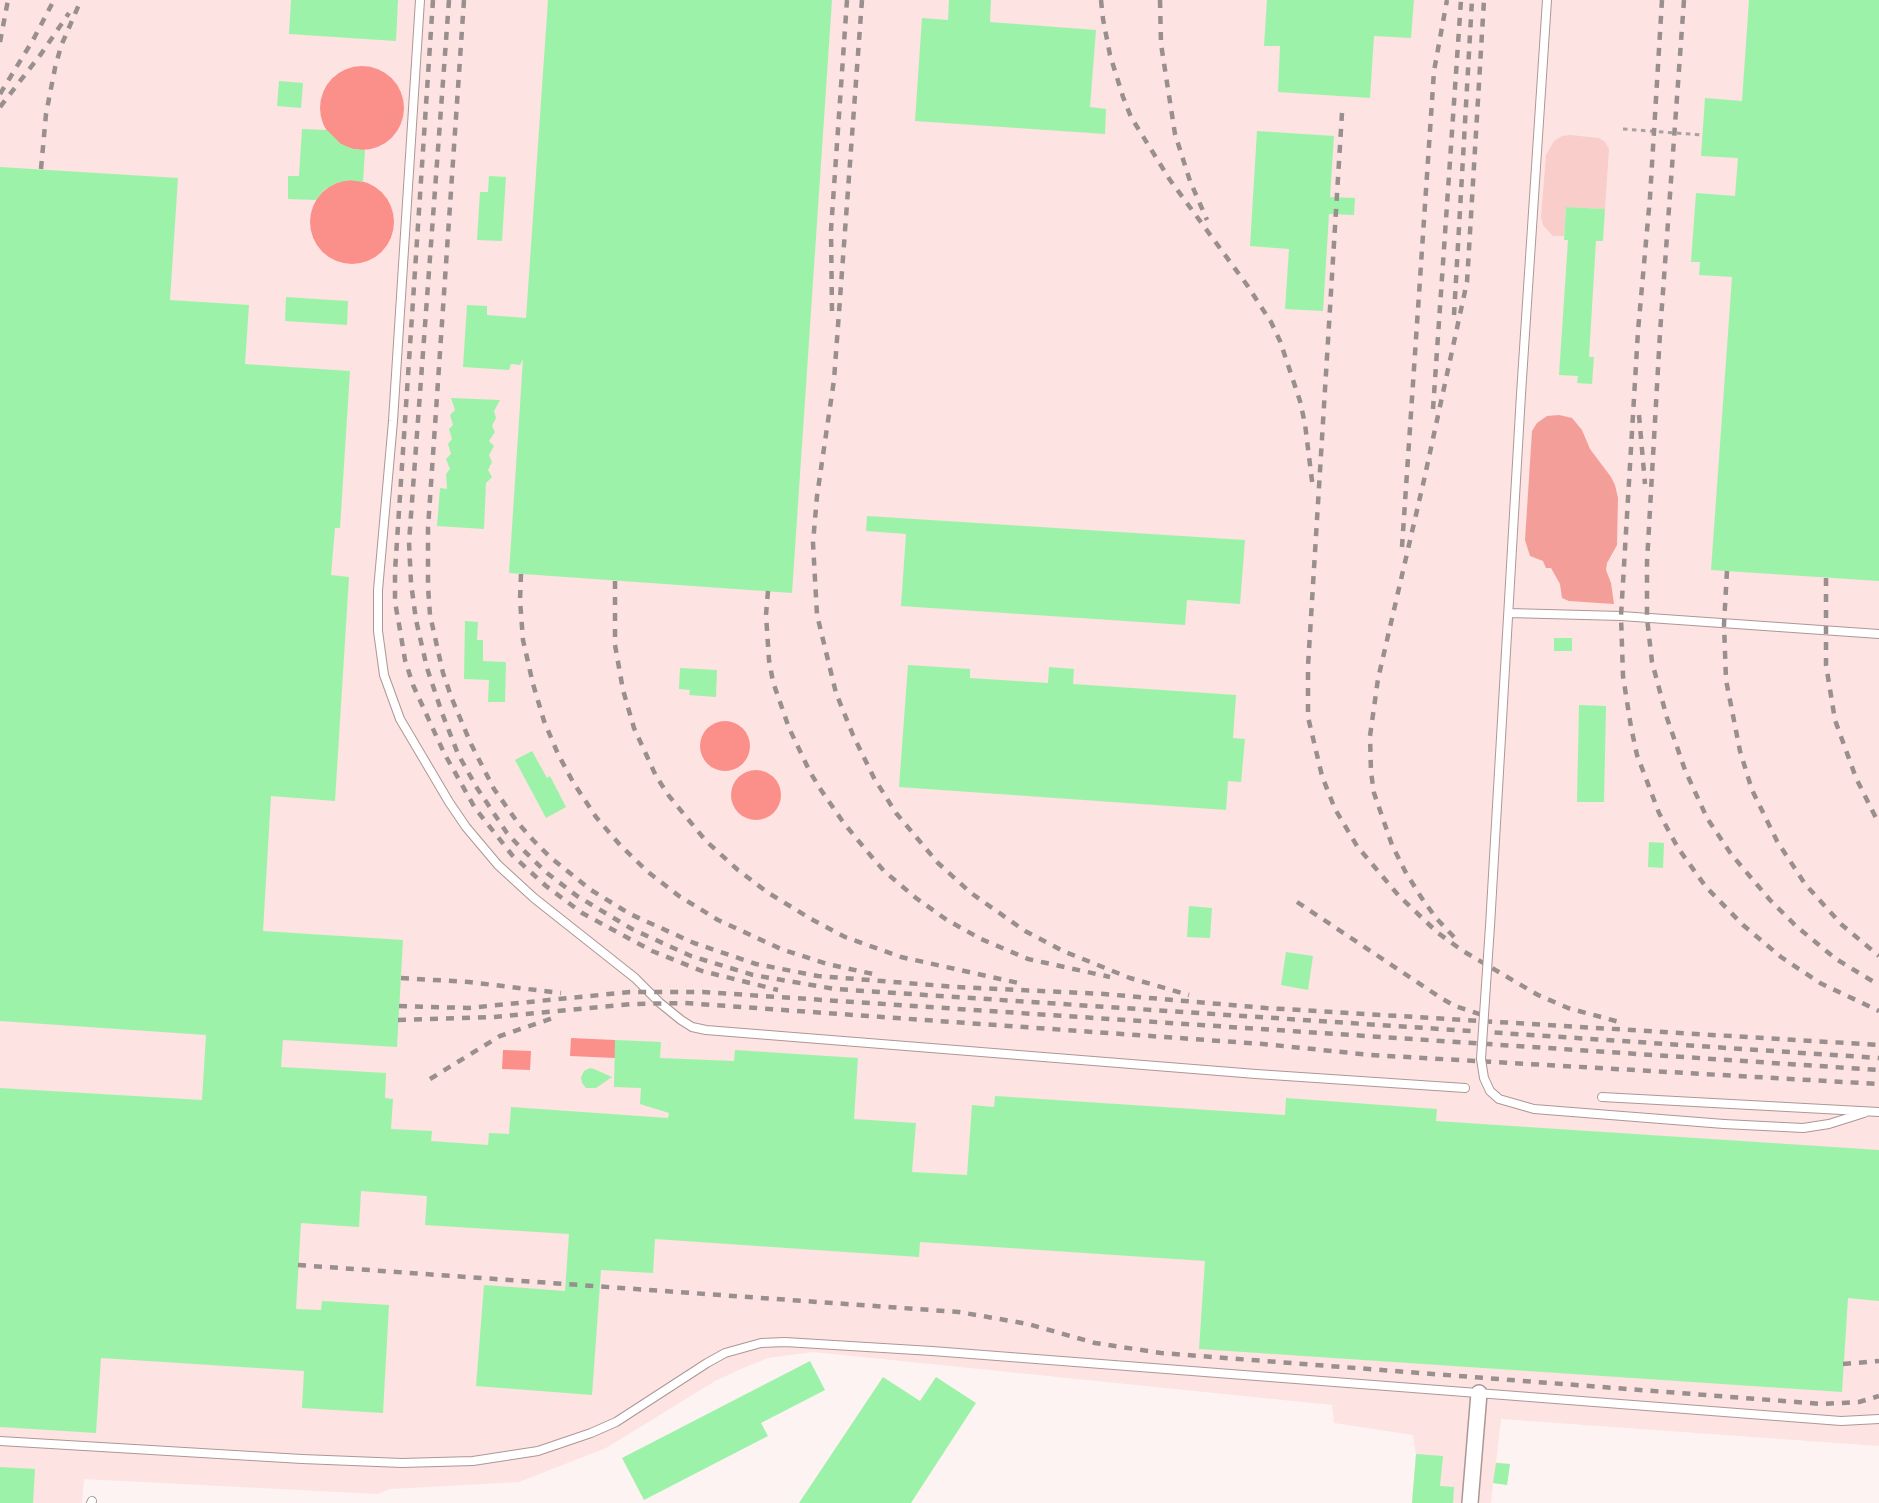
<!DOCTYPE html>
<html>
<head>
<meta charset="utf-8">
<style>
	body { margin:0 }
	canvas { display:block; background:#fcf3f2 }
</style>
</head>
<body>
<canvas width="1879" height="1503"></canvas>
<script>
const g = document.querySelector('canvas').getContext('2d');
g.lineJoin = 'round';
function fill(path, color) {
  g.fillStyle = color;
  g.fill(path, 'evenodd');
}
function poly(rows) {
  const path = new Path2D();
  for (const r of rows) {
    if (r.length === 3) {
      path.moveTo(r[0] + r[2], r[1]);
      path.arc(r[0], r[1], r[2], 0, 2 * Math.PI);
      continue;
    }
    path.moveTo(r[0], r[1]);
    for (let i = 2; i < r.length; i += 2) path.lineTo(r[i], r[i + 1]);
  }
  return path;
}
function stroke(path, color, width, dash) {
  g.strokeStyle = color;
  g.lineWidth = width;
  g.lineCap = dash ? 'butt' : 'round';
  g.setLineDash(dash || []);
  g.stroke(path);
}
const built = poly([
	[0,0,1879,0,1879,1446,1501,1419,1496,1462,1510,1464,1507,1485,1493,1483,1491,1503,1412,1503,1416,1454,1413,1435,1334,1423,1332,1405,813,1352,768,1358,741,1369,715,1381,606,1448,519,1482,390,1489,378,1494,84,1479,82,1503,0,1503]
]);
const green = poly([
	[1570,135,1599,138,1605,142,1609,149,1605,209,1566,207,1564,236,1553,236,1543,225,1541,218,1546,155,1554,141,1562,136]
]);
const forest = poly([
	[1559,415,1572,418,1582,430,1590,449,1611,477,1615,485,1618,498,1617,545,1607,563,1606,570,1611,583,1614,604,1569,601,1562,598,1560,584,1551,568,1546,568,1543,561,1530,556,1525,540,1532,431,1537,423,1547,416]
]);
const water = poly([
	[362,108,42],
	[352,222,42],
	[725,746,25],
	[756,795,25],
	[571,1038,615,1040,615,1058,570,1056],
	[503,1050,531,1051,530,1070,502,1069]
]);
const building = poly([
	[291,0,398,0,396,41,289,34],
	[548,0,832,0,792,593,509,573,523,359,520,365,511,364,509,370,463,367,467,305,487,306,487,315,526,318],
	[949,0,991,0,990,22,1096,30,1090,107,1106,109,1105,134,915,121,922,18,948,20],
	[1267,0,1414,0,1411,38,1374,36,1370,98,1278,92,1280,46,1264,46],
	[1749,0,1879,0,1879,581,1711,570,1732,277,1699,275,1700,262,1691,262,1696,193,1735,196,1738,158,1701,156,1705,98,1742,101],
	[279,81,303,83,301,108,277,106],
	[302,129,327,130,341,144,353,149,365,150,363,182,349,180,336,183,324,190,316,200,288,199,288,176,299,176],
	[1257,131,1334,136,1330,197,1355,198,1354,215,1329,214,1323,311,1285,309,1289,249,1250,246],
	[0,167,178,178,170,300,249,305,245,364,350,371,340,528,335,528,331,575,349,577,335,801,271,796,263,931,403,940,397,1047,283,1040,281,1067,386,1073,385,1098,393,1099,391,1129,432,1131,431,1141,488,1145,489,1133,509,1134,511,1107,668,1118,669,1113,640,1104,641,1088,614,1087,615,1040,661,1042,660,1058,734,1061,735,1050,858,1058,854,1119,916,1123,912,1172,967,1175,972,1105,994,1107,995,1096,1285,1115,1286,1098,1437,1109,1436,1121,1879,1150,1879,1301,1848,1298,1842,1392,1199,1349,1205,1261,920,1242,919,1257,655,1239,653,1273,601,1270,592,1395,476,1386,484,1285,565,1291,569,1234,425,1225,427,1196,361,1191,359,1227,301,1223,296,1309,321,1310,322,1301,389,1305,383,1413,302,1408,304,1371,101,1358,96,1433,0,1427,0,1088,202,1100,206,1035,0,1021],
	[489,176,506,177,502,241,477,240,480,192,488,192],
	[1566,207,1605,209,1603,241,1596,241,1589,357,1594,357,1592,384,1577,383,1578,376,1559,375,1568,240,1564,240],
	[286,297,348,301,347,325,285,321],
	[451,398,500,400,494,411,496,418,492,426,495,432,489,441,494,446,489,455,492,462,488,470,492,477,486,483,484,529,437,526,440,488,447,489,446,474,450,469,446,459,451,454,448,444,452,439,449,429,453,425,450,415,455,410],
	[867,516,1245,540,1240,604,1187,600,1185,625,901,606,906,534,866,531],
	[465,621,478,622,477,640,483,640,483,661,506,662,505,702,488,702,489,680,464,679],
	[1554,638,1572,638,1572,651,1554,651],
	[908,665,970,669,970,678,1048,683,1049,667,1074,669,1073,684,1236,695,1233,738,1245,739,1241,782,1228,781,1226,810,899,787],
	[680,668,717,670,716,697,689,695,690,690,679,689],
	[1579,705,1606,706,1604,802,1577,802],
	[532,751,547,778,550,776,566,807,546,818,515,760],
	[1649,842,1664,843,1663,868,1648,867],
	[1189,906,1212,908,1210,938,1187,937],
	[1286,952,1313,956,1308,990,1281,985],
	[590,1068,594,1069,612,1077,596,1088,586,1088,582,1083,581,1077,584,1071],
	[810,1361,825,1390,761,1423,768,1436,644,1500,622,1458],
	[883,1377,920,1401,936,1377,976,1403,911,1503,799,1503],
	[1416,1454,1443,1456,1440,1486,1454,1487,1453,1503,1412,1503],
	[1496,1463,1510,1464,1507,1485,1493,1483],
	[0,1467,35,1469,33,1503,0,1503]
]);
const path = poly([
	[1623,129,1702,135]
]);
const lane = poly([
	[420,0,393,421,378,590,378,631,384,675,400,719,449,802,466,827,498,865,534,898,635,978,660,1003,681,1020,692,1027,706,1030,1256,1074,1465,1088],
	[1509,613,1621,616,1879,634],
	[1490,926,1521,394,1547,0],
	[1602,1097,1879,1112],
	[1724,1124,1803,1128,1829,1124,1864,1113],
	[0,1441,302,1459,402,1463,473,1461,538,1451,591,1433,616,1422,707,1363,725,1353,761,1343,785,1342,932,1351,1841,1421,1879,1419],
	[91,1503,92,1501]
]);
const street = poly([
	[1470,1503,1479,1393]
]);
const rail = poly([
	[433,0,395,571,395,602,400,630,405,660,413,685,444,753,475,808,512,855,546,886,582,913,652,951,702,971,778,990],
	[449,0,409,542,411,583,416,620,427,668,442,713,458,754,477,788,507,833,519,846,547,873,577,896,632,929,691,956,753,975,835,989,1879,1058],
	[464,0,428,528,428,587,430,615,443,673,452,699,471,744,494,789,518,823,533,840,550,857,591,890,630,914,694,943,756,964,818,976,957,987,1104,994,1266,1008,1879,1045],
	[862,0,834,380,817,496,813,543,817,615,836,693,853,735,874,778,896,813,938,863,971,893,1025,931,1063,951,1130,978,1189,995],
	[1101,0,1103,19,1110,55,1123,97,1131,117,1170,180,1247,285,1271,322,1280,341,1300,401,1305,424,1313,489],
	[1160,0,1161,44,1175,134,1190,181,1207,220],
	[1662,0,1650,197,1638,331,1621,616,1623,676,1631,727,1637,755,1659,813,1678,848,1706,887,1743,925,1781,957,1820,983,1879,1011],
	[1684,0,1660,333,1647,562,1647,618,1652,662,1667,718,1685,770,1707,818,1731,854,1770,900,1796,926,1836,959,1879,985],
	[0,42,8,0],
	[0,94,33,40,54,0],
	[0,107,41,54,69,13],
	[1342,113,1308,666,1308,717,1322,776,1335,809,1357,846,1399,896,1438,933,1463,951,1538,995,1568,1008,1623,1023],
	[41,169,46,114,55,68,61,46,81,0],
	[832,311,831,230,847,0],
	[1454,315,1472,0],
	[1433,409,1461,0],
	[1639,415,1645,484],
	[1402,547,1434,71,1447,0],
	[1727,571,1724,624,1726,680,1740,751,1752,790,1777,841,1805,884,1842,925,1879,956],
	[521,574,520,600,523,640,533,684,544,721,558,754,573,782,596,817,620,845,648,872,679,896,718,920,781,949,827,964,873,974],
	[1826,578,1826,665,1835,720,1856,778,1879,824],
	[615,581,615,645,623,690,634,728,656,776,669,796,706,841,738,870,767,892,811,919,845,937,901,957,1023,984],
	[768,591,766,615,769,660,773,682,789,728,810,772,821,790,843,822,871,856,884,871,916,898,947,920,981,939,1028,959,1110,977],
	[1297,902,1441,998,1455,1006,1482,1015],
	[1454,937,1436,918,1421,897,1405,871,1392,845,1374,793,1371,772,1370,736,1378,679,1424,480,1467,282,1484,0],
	[401,978,469,982,561,993],
	[399,1006,468,1008,630,992,703,992,1879,1070],
	[398,1020,494,1017,632,1004,685,1003,1263,1044,1371,1055,1879,1084],
	[430,1079,500,1036,553,1018],
	[298,1265,959,1312,1028,1324,1095,1343,1161,1353,1822,1404,1859,1402,1879,1396],
	[1843,1364,1879,1361]
]);
const laneBridge = poly([
	[1490,926,1481,1059,1484,1078,1490,1091,1499,1099,1534,1109,1724,1124]
]);
fill(built, '#fde3e1');
fill(green, '#f9cdca');
fill(forest, '#f49e99');
fill(water, '#fb908b');
fill(building, '#9df2aa');
stroke(lane, '#ad9796', 10);
stroke(street, '#ad9796', 18);
stroke(path, '#a9a1a0', 3, [4.5, 4.5]);
stroke(lane, '#fff', 8);
stroke(street, '#fff', 15);
stroke(rail, '#988f8e', 4.5, [8, 8]);
stroke(laneBridge, '#ad9796', 10, []);
stroke(laneBridge, '#fff', 8);
</script>
</body>
</html>
